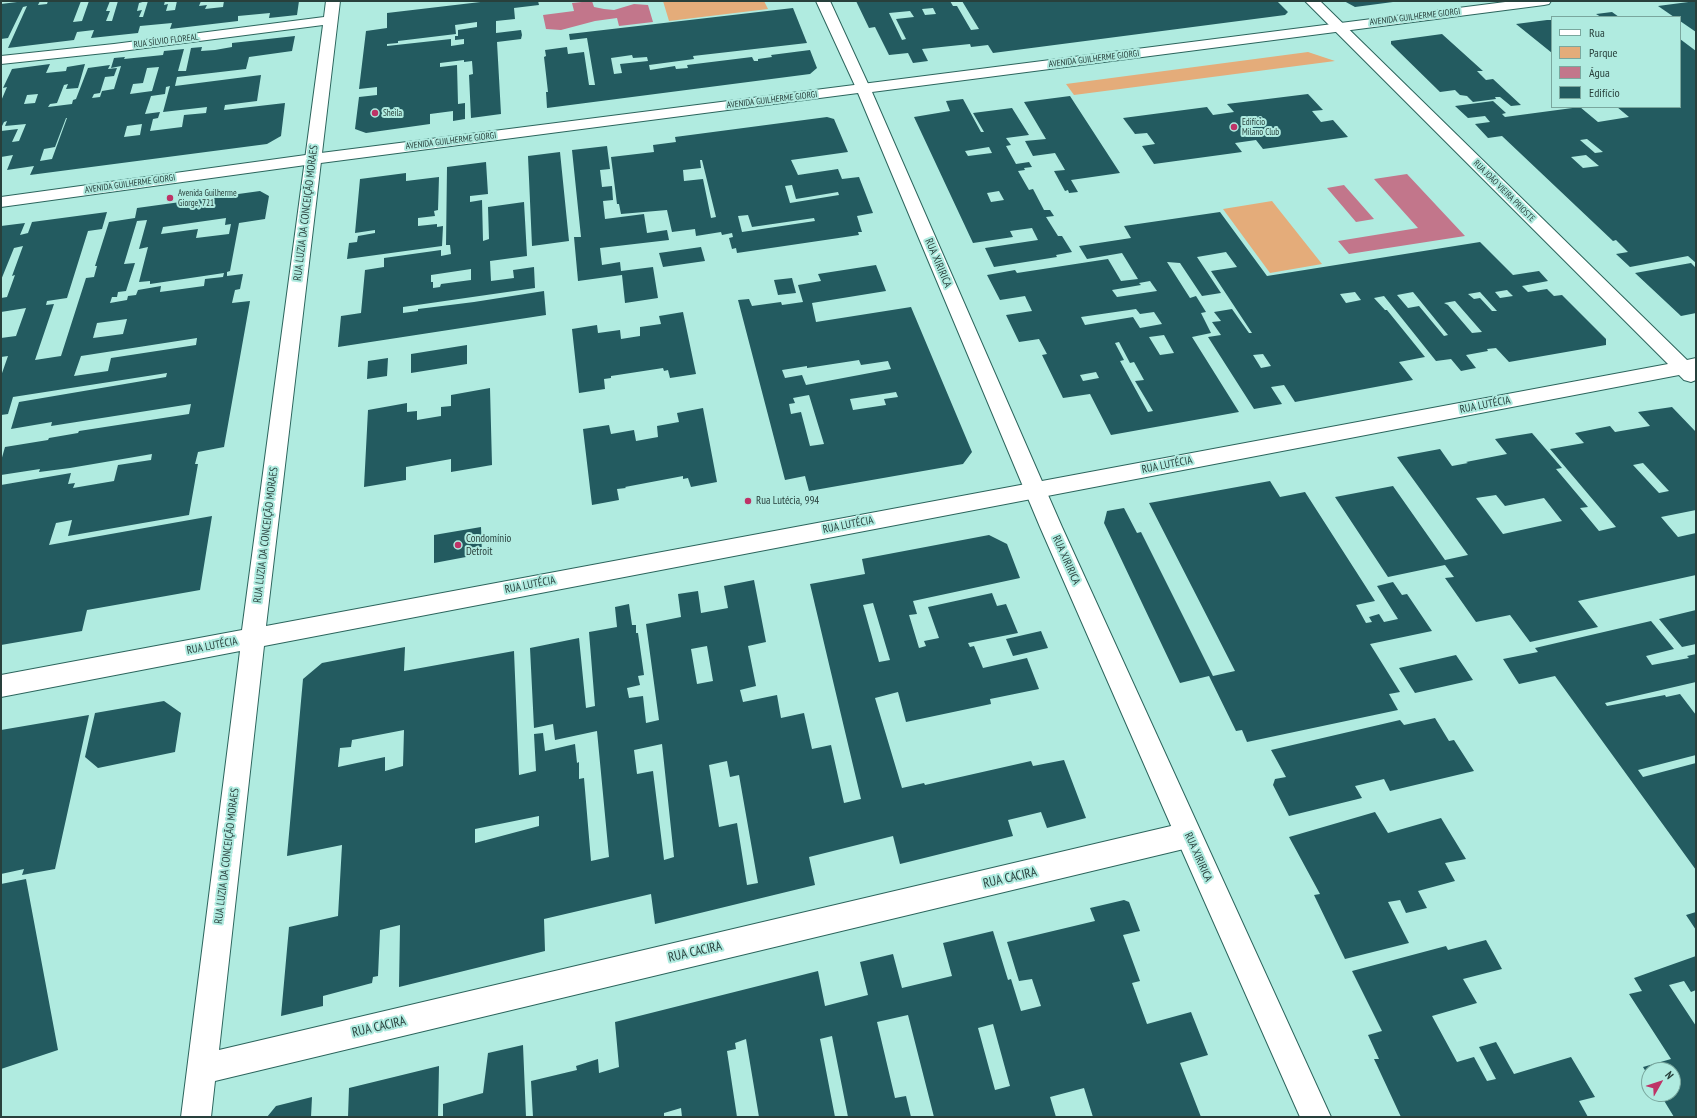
<!DOCTYPE html>
<html>
<head>
<meta charset="utf-8">
<style>
	body { margin:0 }
	#map { position:relative; width:1697px; height:1118px; overflow:hidden; background:#b0ebe0; font-family:"PT Sans Narrow",sans-serif }
	canvas { display:block }
	.frame { position:absolute; inset:0; border:2px solid #28403c; pointer-events:none }
	.legend { position:absolute; left:1551px; top:16px; width:130px; height:92px; box-sizing:border-box; background:#b0ebe0; border:1px solid #7aa79e; margin:0; padding:5px 7px; list-style:none; font-size:12px; color:#28403c }
	.legend li { display:flex; align-items:center; gap:8px; height:20px }
	.legend b { width:20px; border:1px solid #7aa79e }
	.north { position:absolute; left:1641px; top:1062px; width:40px; height:40px; box-sizing:border-box; background:#b0ebe0; border:1px solid #7aa79e; border-radius:50%; rotate:51deg; font-size:11px; font-weight:700; line-height:16px; text-align:center; color:#28403c }
	.north::after { content:''; display:block; margin:auto; width:14px; height:18px; background:#be3367; clip-path:polygon(50% 0,100% 100%,50% 72%,0 100%) }
</style>
</head>
<body>
<div id="map">
<canvas width="1697" height="1118"></canvas>
<div class="frame"></div>
<ul class="legend">
<li><b style="height:5px;background:#fff"></b>Rua</li>
<li><b style="height:11px;background:#e4ac7a"></b>Parque</li>
<li><b style="height:11px;background:#c2768b"></b>Água</li>
<li><b style="height:11px;background:#235b60"></b>Edifício</li>
</ul>
<div class="north">N</div>
</div>
<script>
const g = document.querySelector('canvas').getContext('2d');
g.lineJoin = 'round';
function fill(path, color) {
  g.fillStyle = color;
  g.fill(path, 'evenodd');
}
function poly(rows) {
  const path = new Path2D();
  for (const r of rows) {
    path.moveTo(r[0], r[1]);
    for (let i = 2; i < r.length; i += 2) path.lineTo(r[i], r[i + 1]);
  }
  return path;
}
function stroke(path, color, width, dash) {
  g.strokeStyle = color;
  g.lineWidth = width;
  g.lineCap = dash ? 'butt' : 'round';
  g.setLineDash(dash || []);
  g.stroke(path);
}
function label(font, color, halo, rows, align = 'center') {
  g.font = font + ' "PT Sans Narrow",sans-serif';
  g.lineWidth = 4;
  g.setLineDash([]);
  g.textBaseline = 'middle';
  g.strokeStyle = halo;
  g.fillStyle = color;
  for (const [text, x, y, turn = 0] of rows) {
    g.save();
    g.translate(x, y);
    g.rotate((+turn || 0) * Math.PI / 180);
    g.textAlign = isNaN(turn) ? turn : align;
    if (halo) g.strokeText(text, 0, 0);
    g.fillText(text, 0, 0);
    g.restore();
  }
}
const green = poly([
	[663,1,764,1,768,9,669,21],
	[1308,52,1335,61,1074,95,1066,84],
	[1272,201,1322,264,1270,273,1223,209]
]);
const water = poly([
	[592,1,594,7,604,9,614,10,634,4,648,5,653,22,619,26,617,18,595,21,561,30,546,29,543,15,574,11,572,3],
	[1407,174,1465,236,1349,254,1338,241,1418,228,1374,179],
	[1344,185,1374,219,1356,222,1327,188]
]);
const building = poly([
	[25,1,40,1,38,5,47,4,48,1,81,1,73,22,82,21,89,1,110,1,106,11,110,11,106,21,112,21,118,1,146,1,139,3,137,11,142,10,139,17,143,17,148,1,165,1,164,5,168,4,166,11,175,10,177,1,201,1,199,6,207,5,205,9,223,7,224,1,299,1,297,15,269,18,270,13,238,16,238,21,170,29,172,23,140,26,138,33,91,38,94,30,77,32,74,40,8,48,27,6,23,7,8,38,1,39,1,4],
	[489,1,538,1,539,5,514,8,515,19,496,21,496,33,521,30,522,35,521,39,497,42,501,114,471,118,469,75,473,74,472,61,464,62,464,60,440,63,440,67,457,65,458,104,465,103,465,119,453,121,453,111,430,114,430,124,366,133,355,129,359,97,377,95,377,87,359,89,366,31,387,28,387,13],
	[477,22,477,27,458,30,458,36,455,36,455,40,464,39,464,44,451,46,451,39,387,46,387,44,398,43,398,41,456,34,455,25],
	[856,1,950,1,953,6,957,6,971,30,979,29,962,1,1277,1,1288,12,1285,15,993,53,988,45,971,47,970,44,922,49,928,61,913,63,908,53,889,55,875,27,869,28],
	[933,8,936,14,925,15,922,9],
	[910,11,914,17,896,19,906,39,902,40,889,13],
	[1344,1,1393,1,1393,2,1355,7],
	[1696,1,1696,32,1680,21,1680,17,1674,17,1658,6],
	[793,8,807,43,693,56,694,59,649,65,650,70,675,66,676,69,688,68,687,65,752,57,754,61,758,61,758,59,772,57,771,55,810,50,817,68,810,74,547,108,546,92,548,92,544,57,546,56,545,50,567,47,568,54,584,52,589,85,595,85,587,38,570,40,569,34],
	[632,55,633,58,647,57,648,61,620,64,622,73,614,74,611,58],
	[1612,12,1619,17,1601,17,1596,14],
	[1552,20,1552,53,1516,24,1547,20],
	[1442,34,1483,71,1477,71,1486,80,1493,79,1521,105,1511,106,1500,97,1495,97,1496,99,1473,102,1467,96,1460,95,1455,90,1440,92,1391,44,1391,41],
	[295,36,292,51,249,57,246,69,177,77,175,86,261,75,257,101,225,105,224,110,285,103,281,136,267,144,30,175,34,166,7,170,13,155,1,157,1,131,18,129,12,142,19,141,26,124,5,126,7,121,4,122,1,128,1,101,7,87,3,88,12,69,50,64,46,73,66,71,67,67,85,64,78,88,66,89,68,84,64,85,57,103,50,104,48,107,72,104,73,100,76,99,88,68,110,65,108,69,117,68,114,76,105,77,100,93,94,94,92,98,100,97,102,91,114,89,121,66,111,68,114,58,125,57,124,59,163,55,164,51,184,49,178,71,186,71,191,48,202,47,201,51,215,50,232,47,232,43],
	[159,67,152,91,130,94,133,84,143,83,147,68],
	[170,86,163,112,207,107,206,113,184,115,182,127,150,131,153,119,158,118,160,112,145,114,151,96,165,94,166,87],
	[38,94,35,103,24,104,27,95],
	[66,118,67,118,52,159,40,161,44,149,55,147],
	[142,124,140,135,124,137,127,126],
	[1680,39,1696,51,1696,263,1688,256,1630,267,1616,254,1628,252,1616,240,1613,241,1502,136,1488,138,1475,124,1490,122,1485,116,1468,118,1455,106,1493,101,1506,113,1502,114,1505,117,1580,107,1598,122,1629,117,1617,107,1680,107],
	[1587,139,1603,152,1595,153,1580,140],
	[1586,155,1599,166,1583,168,1571,157],
	[1308,94,1323,110,1312,111,1321,122,1333,120,1348,137,1263,149,1256,140,1235,143,1242,152,1154,164,1142,146,1155,144,1147,133,1135,134,1123,118,1207,107,1213,115,1234,112,1227,104],
	[1070,96,1120,173,1071,180,1078,192,1069,193,1068,190,1065,191,1054,171,1065,170,1055,153,1033,156,1025,141,1046,139,1024,102],
	[963,99,981,132,984,132,973,113,1012,108,1029,135,1006,138,1011,145,1006,146,1016,164,1029,162,1032,167,1024,168,1025,170,1018,171,1029,190,1033,189,1044,210,1050,210,1054,216,1046,217,1058,236,1062,236,1072,252,1056,255,1057,257,994,267,985,248,1038,240,1032,228,1010,231,1013,237,973,243,914,117,950,111,946,101],
	[989,147,992,153,968,156,965,151],
	[999,191,1004,200,991,202,987,193],
	[827,117,834,119,848,152,791,160,798,175,838,169,842,179,859,177,873,213,857,216,862,232,858,232,859,235,737,253,736,248,732,249,729,238,733,237,732,233,722,235,721,232,696,236,695,229,672,232,667,210,621,214,619,204,617,204,611,157,654,152,653,145,676,142,675,137],
	[700,160,702,160,716,217,711,218,703,179,684,181,683,170,701,168],
	[792,185,796,199,838,192,839,195,790,203,785,186],
	[748,215,752,227,814,218,815,221,742,232,738,216],
	[607,146,610,169,600,170,602,187,612,186,613,200,603,201,605,219,644,214,647,233,667,230,669,240,600,248,602,265,620,262,621,271,653,267,658,298,625,303,622,275,578,281,574,237,581,237,572,150],
	[560,152,569,241,532,246,528,156],
	[486,162,488,194,470,196,470,202,482,200,483,241,489,239,488,207,524,202,527,256,490,261,491,281,514,278,513,270,534,267,535,288,403,307,403,313,418,311,418,309,474,302,544,291,546,315,338,347,341,316,361,313,365,270,384,267,384,258,441,250,441,256,451,254,450,245,446,245,447,167],
	[471,269,471,280,441,284,440,287,433,288,433,282,431,282,431,275],
	[406,173,406,181,439,177,438,210,434,211,435,216,418,218,418,226,437,224,437,227,443,226,442,246,347,259,349,243,357,242,358,236,375,233,375,230,355,233,360,179],
	[260,191,269,196,265,219,239,223,230,271,227,272,227,276,243,274,240,289,235,290,232,303,250,301,224,447,198,452,195,464,198,464,189,515,68,536,72,520,56,523,49,545,212,516,200,590,87,610,82,631,1,645,1,485,71,473,68,484,75,483,73,488,114,481,118,465,151,460,152,454,70,468,39,472,40,469,1,475,1,461,5,447,48,440,49,438,78,433,79,431,189,414,191,404,51,426,52,422,11,429,19,402,166,377,167,373,13,397,8,414,1,415,1,376,8,356,1,357,1,338,16,336,26,308,1,312,1,298,7,297,15,275,12,276,23,246,14,248,1,280,1,226,25,223,20,235,28,233,32,222,107,212,102,229,88,231,67,298,47,301,46,305,54,304,35,360,61,356,86,278,94,277,97,266,95,266,109,222,135,218,137,208],
	[226,218,225,225,231,224,229,234,196,238,198,229,161,234,163,227],
	[147,220,139,249,148,247,139,282,150,281,150,284,224,273,223,277,205,279,204,286,160,292,161,286,138,290,136,295,128,296,127,300,110,303,112,297,117,297,118,292,126,291,135,263,124,264,137,221],
	[127,319,123,334,93,338,97,323],
	[197,338,196,345,111,358,108,371,74,376,81,356],
	[1220,212,1267,276,1480,242,1513,275,1539,271,1548,281,1522,286,1528,292,1547,289,1554,296,1562,295,1606,339,1606,345,1509,362,1496,348,1487,349,1488,351,1466,355,1476,368,1461,371,1451,359,1436,361,1384,296,1374,298,1385,310,1387,310,1425,357,1399,362,1413,380,1295,402,1284,385,1271,387,1282,404,1254,409,1208,337,1221,335,1212,322,1221,321,1214,312,1232,309,1249,333,1252,333,1211,271,1237,267,1226,252,1197,257,1221,293,1202,296,1180,263,1167,262,1190,298,1196,296,1206,312,1201,313,1211,333,1192,337,1239,412,1111,435,1090,394,1063,398,1042,355,1047,354,1039,339,1019,342,1006,315,1032,311,1025,296,1000,300,987,275,1015,270,1017,273,1108,259,1121,281,1138,279,1122,253,1087,259,1079,246,1131,238,1124,226],
	[1150,281,1157,291,1117,297,1112,290,1141,285,1139,283],
	[1507,290,1513,296,1500,298,1495,292],
	[1355,292,1361,300,1346,303,1340,294],
	[1413,292,1448,335,1444,336,1419,306,1408,308,1397,295],
	[1480,292,1497,311,1492,311,1480,298,1474,299,1468,294],
	[1455,301,1482,332,1472,333,1448,305,1444,303],
	[1136,309,1140,314,1154,312,1162,324,1140,328,1133,317,1085,325,1081,317],
	[1164,335,1174,353,1160,355,1149,337],
	[1119,342,1130,363,1134,362,1144,380,1135,381,1153,411,1148,412,1120,361,1124,360,1115,343],
	[1263,354,1271,366,1261,368,1253,355],
	[1096,372,1099,378,1083,381,1080,375],
	[701,247,705,261,663,267,659,253],
	[1691,263,1696,268,1696,313,1681,316,1635,273],
	[876,265,886,291,812,303,816,322,911,307,972,452,963,464,809,491,805,476,785,480,738,300,749,299,752,306,781,302,782,305,803,302,798,285,821,281,818,274],
	[859,360,861,365,888,361,891,369,806,385,802,375,785,378,782,370,807,366,807,368],
	[896,392,898,397,884,399,886,405,853,410,850,399],
	[809,395,824,444,810,446,801,412,791,414,789,404,795,403,793,398],
	[792,278,796,293,778,295,774,280],
	[683,312,696,374,670,378,668,370,664,371,663,368,611,376,611,378,604,379,605,389,579,393,572,329,597,325,598,333,620,330,621,339,640,336,640,327,661,324,659,316],
	[467,345,467,364,411,373,411,354],
	[388,358,387,376,367,379,368,361],
	[490,388,492,465,451,472,451,459,406,467,406,480,364,487,368,410,407,403,407,412,417,411,417,420,441,416,441,407,451,406,451,395],
	[1672,407,1696,432,1696,510,1661,517,1678,537,1696,533,1696,575,1578,601,1598,627,1530,642,1510,615,1476,622,1445,578,1454,577,1445,565,1388,577,1335,497,1393,486,1445,560,1468,555,1397,457,1440,449,1452,466,1468,463,1466,462,1507,454,1495,439,1532,433,1562,468,1556,469,1588,507,1580,508,1599,531,1616,527,1550,449,1584,443,1575,433,1610,426,1615,432,1650,426,1638,412],
	[1643,463,1669,491,1659,493,1633,465],
	[1496,495,1505,506,1544,498,1562,521,1503,534,1476,498],
	[703,408,717,482,691,487,688,478,683,479,683,476,625,487,626,488,617,489,619,500,592,505,583,429,609,425,611,434,634,430,636,441,658,437,657,426,679,422,677,413],
	[1270,481,1280,497,1305,492,1375,601,1356,605,1366,623,1372,622,1369,617,1379,614,1384,622,1398,619,1377,586,1393,582,1402,595,1407,594,1432,631,1370,644,1400,692,1389,694,1398,710,1247,742,1242,730,1236,731,1209,676,1180,683,1104,523,1107,511,1124,508,1137,533,1141,532,1213,676,1235,671,1149,503],
	[481,527,482,554,434,563,434,535],
	[989,535,1007,544,1020,578,913,601,917,614,909,615,919,648,926,646,924,641,939,638,928,607,992,593,997,606,1006,604,1018,633,968,643,970,647,974,646,983,668,1027,658,1039,689,990,699,991,704,906,722,898,692,875,698,902,788,924,783,925,785,1031,761,1033,766,1064,760,1086,818,1047,828,1041,812,1008,820,1013,836,900,864,893,836,809,857,815,885,655,924,651,894,544,919,545,951,399,987,400,925,380,930,378,976,373,977,372,983,323,996,323,1006,281,1016,289,927,338,916,342,845,287,856,303,679,322,663,405,647,404,671,514,651,519,775,536,771,534,734,543,733,545,751,575,744,577,763,579,762,579,779,584,778,591,861,609,857,597,731,555,740,553,724,534,728,530,648,579,638,586,708,595,706,589,632,617,627,615,607,629,604,632,625,636,625,636,633,638,633,644,675,638,676,640,685,627,688,629,698,643,696,646,723,659,720,646,624,681,617,678,594,698,591,701,613,728,608,724,586,754,580,766,642,748,646,756,686,740,690,743,702,777,695,781,718,804,713,812,749,831,745,844,803,861,799,810,584,865,574,862,559],
	[873,603,890,660,879,662,863,605],
	[707,646,713,681,697,684,691,649],
	[404,730,403,766,385,771,385,757,338,767,340,748,351,747,352,740],
	[662,744,674,857,664,860,653,771,637,774,634,750],
	[727,761,730,777,739,775,758,883,747,885,737,823,719,827,709,765],
	[539,816,539,826,475,843,475,829],
	[1696,610,1696,644,1682,647,1659,619],
	[1651,621,1674,649,1646,656,1652,665,1689,658,1687,656,1696,654,1696,682,1605,703,1607,706,1665,695,1666,697,1680,694,1696,715,1696,755,1638,770,1643,777,1696,763,1696,870,1555,676,1519,684,1503,659,1538,652,1535,648],
	[1041,631,1048,648,1013,656,1006,639],
	[1456,655,1473,680,1415,693,1399,668],
	[164,701,181,713,175,752,98,768,85,757,95,713],
	[89,715,55,869,22,875,24,869,1,874,1,730],
	[1435,718,1449,741,1454,740,1474,771,1390,791,1384,779,1355,786,1362,798,1289,816,1273,785,1275,779,1286,777,1271,750,1400,720,1404,725],
	[1375,812,1388,833,1441,818,1466,859,1445,863,1455,881,1418,891,1427,908,1406,913,1400,900,1388,902,1409,943,1345,959,1314,895,1320,894,1289,837],
	[26,879,58,1050,1,1069,1,884],
	[1124,900,1129,902,1140,931,1123,935,1140,981,1132,983,1147,1024,1191,1012,1208,1055,1180,1063,1201,1117,1093,1117,1084,1088,1050,1097,1056,1117,934,1117,908,1015,877,1022,895,1098,906,1096,911,1117,848,1117,832,1036,820,1039,835,1117,759,1117,746,1039,735,1043,736,1049,727,1051,737,1117,682,1117,681,1108,664,1113,664,1117,533,1117,531,1081,577,1070,576,1066,598,1059,599,1073,619,1067,615,1022,818,971,825,1006,868,995,860,962,893,954,902,988,952,976,943,943,993,931,1008,980,1011,979,1021,1011,1041,1006,1032,979,1019,981,1007,942,1095,921,1090,908],
	[993,1024,1010,1086,995,1090,978,1028],
	[1696,912,1696,930,1686,915],
	[1486,940,1502,969,1463,979,1477,1003,1432,1016,1457,1062,1474,1057,1487,1081,1496,1079,1479,1047,1496,1042,1514,1074,1571,1057,1595,1097,1579,1101,1588,1117,1401,1117,1374,1059,1379,1059,1368,1035,1382,1031,1352,971,1446,946,1448,950],
	[1696,956,1696,990,1691,992,1684,981,1669,985,1696,1026,1696,1116,1674,1117,1660,1094,1673,1094,1673,1070,1649,1070,1649,1077,1643,1067,1671,1059,1629,994,1642,991,1634,978],
	[523,1045,526,1117,443,1117,443,1104,483,1093,488,1053],
	[439,1066,438,1117,348,1117,349,1088],
	[312,1097,311,1117,267,1117,276,1106]
]);
const minor = poly([
	[326,1,340,1,266,626,1668,364,1305,1,1320,1,1687,360,1696,358,1696,380,1691,382,1684,380,1679,375,264,646,219,1050,1188,822,1197,826,1201,835,1197,844,1188,848,215,1081,211,1117,181,1117,240,651,1,697,1,675,242,630,323,25,114,52,1,64,1,56,114,44,324,17,326,1],
	[816,1,830,1,870,88,868,91,863,92,858,91,856,88,816,1]
]);
const tertiary = poly([
	[1513,1,1551,1,1549,4,1544,5,872,92,1062,527,1331,1117,1300,1117,1179,844,1040,527,858,93,313,164,1,207,1,197,313,154,1513,1]
]);
const markers = [
	[375,113,4,"#be3367"],
	[1234,127,4,"#be3367"],
	[170,198,4,"#be3367"],
	[748,501,4,"#be3367"],
	[458,545,4,"#be3367"]
];
const farStreetnames = [
	["AVENIDA GUILHERME GIORGI",1415,17,-7],
	["RUA SÍLVIO FLOREAL",166,41,-7],
	["AVENIDA GUILHERME GIORGI",1094,59,-7],
	["AVENIDA GUILHERME GIORGI",772,100,-7],
	["AVENIDA GUILHERME GIORGI",451,141,-7],
	["AVENIDA GUILHERME GIORGI",130,184,-8],
	["RUA JOÃO VIEIRA PRIOSTE",1504,191,45]
];
const farPoinames = [
	["Sheila",383,113],
	["Edifício",1242,122],
	["Milano Club",1242,132],
	["Avenida Guilherme",178,193],
	["Giorge, 721",178,203]
];
const streetNames = [
	["RUA LUZIA DA CONCEIÇÃO MORAES",306,213,-83],
	["RUA XIRIRICA",938,263,67],
	["RUA LUTÉCIA",1485,405,-11],
	["RUA LUTÉCIA",1167,465,-11],
	["RUA LUTÉCIA",848,525,-11],
	["RUA LUZIA DA CONCEIÇÃO MORAES",266,535,-83],
	["RUA XIRIRICA",1066,560,66],
	["RUA LUTÉCIA",530,585,-11],
	["RUA LUTÉCIA",212,646,-11],
	["RUA LUZIA DA CONCEIÇÃO MORAES",227,856,-83],
	["RUA XIRIRICA",1198,857,66]
];
const poiNames = [
	["Rua Lutécia, 994",756,501],
	["Condomínio",466,539],
	["Detroit",466,552]
];
const nearStreetnames = [
	["RUA CACIRA",1010,878,-13],
	["RUA CACIRA",695,952,-13],
	["RUA CACIRA",379,1027,-13]
];
fill(green, '#e4ac7a');
fill(water, '#c2768b');
fill(building, '#235b60');
stroke(minor, '#2c655d', 2);
stroke(tertiary, '#2c655d', 2);
fill(minor, '#fff');
fill(tertiary, '#fff');
for (const [x, y, r, color] of markers) {
  const dot = new Path2D();
  dot.arc(x, y, r, 0, 2 * Math.PI);
  g.fillStyle = color;
  g.fill(dot);
  stroke(dot, '#b0ebe0', 1.5);
}
label('9px', '#28403c', '#b0ebe0', farStreetnames);
label('9px', '#28403c', '#b0ebe0', farPoinames, 'left');
label('11px', '#28403c', '#b0ebe0', streetNames);
label('11px', '#28403c', '#b0ebe0', poiNames, 'left');
label('13px', '#28403c', '#b0ebe0', nearStreetnames);
</script>
</body>
</html>
